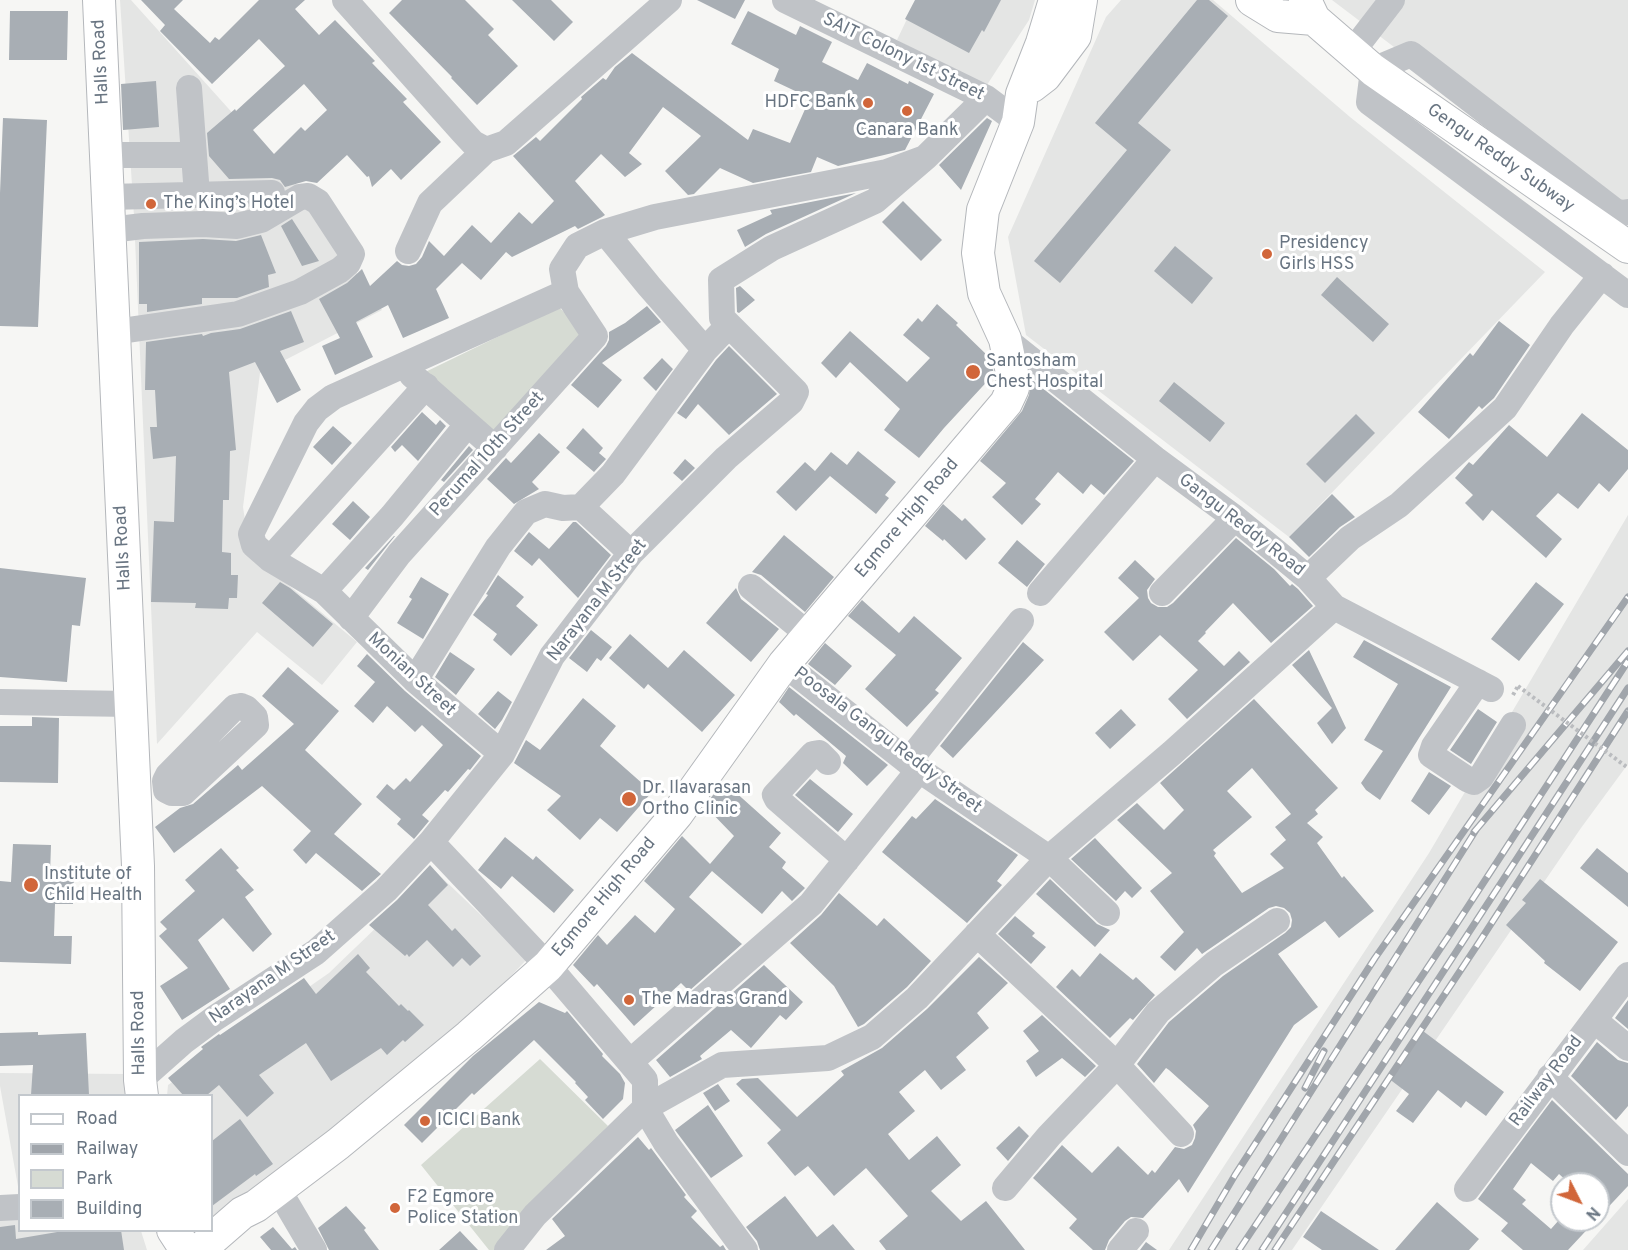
<!DOCTYPE html>
<html>
<head>
<meta charset="utf-8">
<style>
	body { margin:0 }
	#map { position:relative; width:1628px; height:1250px; overflow:hidden; background:#f6f6f4; font-family:Overpass,sans-serif }
	canvas { display:block }
	.legend { position:absolute; left:18px; top:1094px; width:195px; height:138px; box-sizing:border-box; background:#fff; border:2px solid #c3c8cd; margin:0; padding:8px 10px; list-style:none; font-size:18px; color:#697582 }
	.legend li { display:flex; align-items:center; gap:12px; height:30px }
	.legend b { width:30px; border:2px solid #c3c8cd }
	.north { position:absolute; left:1550px; top:1172px; width:60px; height:60px; box-sizing:border-box; background:#fff; border:2px solid #c3c8cd; border-radius:50%; rotate:132deg; font-size:16px; font-weight:700; line-height:24px; text-align:center; color:#697582 }
	.north::after { content:''; display:block; margin:auto; width:21px; height:27px; background:#d1663a; clip-path:polygon(50% 0,100% 100%,50% 72%,0 100%) }
</style>
</head>
<body>
<div id="map">
<canvas width="1628" height="1250"></canvas>
<ul class="legend">
<li><b style="height:8px;background:#fff"></b>Road</li>
<li><b style="height:8px;background:#a0a5ab"></b>Railway</li>
<li><b style="height:16px;background:#d6dbd3"></b>Park</li>
<li><b style="height:16px;background:#a8aeb4"></b>Building</li>
</ul>
<div class="north">N</div>
</div>
<script>
const g = document.querySelector('canvas').getContext('2d');
g.lineJoin = 'round';
function fill(path, color) {
  g.fillStyle = color;
  g.fill(path, 'evenodd');
}
function poly(rows) {
  const path = new Path2D();
  for (const r of rows) {
    path.moveTo(r[0], r[1]);
    for (let i = 2; i < r.length; i += 2) path.lineTo(r[i], r[i + 1]);
  }
  return path;
}
function stroke(path, color, width, dash) {
  g.strokeStyle = color;
  g.lineWidth = width;
  g.lineCap = dash ? 'butt' : 'round';
  g.setLineDash(dash || []);
  g.stroke(path);
}
function label(font, color, halo, rows, align = 'center') {
  g.font = font + ' Overpass,sans-serif';
  g.lineWidth = 6;
  g.setLineDash([]);
  g.textBaseline = 'middle';
  g.strokeStyle = halo;
  g.fillStyle = color;
  for (const [text, x, y, turn = 0] of rows) {
    g.save();
    g.translate(x, y);
    g.rotate((+turn || 0) * Math.PI / 180);
    g.textAlign = isNaN(turn) ? turn : align;
    if (halo) g.strokeText(text, 0, 0);
    g.fillText(text, 0, 0);
    g.restore();
  }
}
const built = poly([
	[120,0,131,0,298,186,382,310,260,373,243,507,250,553,357,642,322,685,257,632,157,744,134,216],
	[916,0,1035,0,1029,20,985,88,897,40],
	[1121,0,1213,0,1350,117,1545,272,1289,537,1026,335,1008,237,1106,17],
	[1332,0,1628,0,1628,225,1605,207],
	[1628,515,1628,764,1581,828,1292,1250,1169,1250,1429,853],
	[435,871,527,959,453,1038,212,1223,212,1096,167,1096,168,1085,329,973],
	[0,1073,127,1074,128,1095,20,1096,19,1192,0,1086],
	[19,1199,20,1230,141,1231,147,1250,0,1250,0,1205],
	[1628,1199,1628,1250,1583,1250]
]);
const green = poly([
	[559,307,590,340,494,445,415,377],
	[540,1059,608,1126,496,1250,489,1250,421,1165]
]);
const building = poly([
	[141,0,183,0,174,9,210,43,215,37,219,40,259,0,305,0,295,9,319,35,335,20,375,61,372,63,407,99,403,102,441,142,401,180,391,169,372,187,369,176,367,177,347,155,317,183,306,181,285,187,280,180,272,178,229,179,209,156,207,133,235,109,236,111,285,66,259,39,212,84,160,31,165,25],
	[304,84,327,110,305,131,301,127,274,154,253,130],
	[402,0,465,0,494,29,488,35,518,66,477,105,451,78,452,77,389,13],
	[512,0,551,0,573,22,554,41],
	[697,0,745,0,735,19],
	[915,0,1001,0,984,32,982,30,969,53,905,19],
	[1197,0,1209,0,1228,16,1138,123,1171,150,1060,283,1034,261,1127,150,1095,123],
	[10,11,68,11,67,60,9,60],
	[748,11,796,35,800,26,832,42,822,62,858,80,867,63,908,84,909,81,934,94,905,150,838,166,817,157,811,172,753,183,720,168,694,194,688,195,665,171,701,136,663,107,629,153,642,164,625,177,601,154,575,181,605,215,602,217,578,229,575,226,512,257,506,252,481,280,462,263,436,289,449,318,403,338,388,305,356,322,373,357,335,375,322,346,340,338,319,299,347,283,362,269,370,286,397,261,402,265,409,266,416,264,422,257,429,241,444,256,472,225,491,243,519,212,532,224,554,201,513,156,536,137,540,141,582,99,581,97,603,78,606,80,615,67,632,53,748,140,753,129,790,143,810,98,774,81,779,69,731,44],
	[156,81,159,127,123,130,121,84],
	[3,118,47,120,38,327,0,326,0,193],
	[987,118,992,121,961,190,939,165],
	[856,193,766,234,745,247,737,230,772,214,770,210],
	[903,201,942,240,921,261,882,222],
	[292,219,319,261,302,266,281,226],
	[261,235,276,273,268,275,269,287,237,298,202,298,202,304,147,312,147,304,139,304,139,242,203,239,236,241],
	[1175,246,1213,278,1192,304,1154,271],
	[1337,277,1389,324,1373,342,1321,295],
	[740,286,755,300,739,313,737,312,736,288],
	[937,304,958,323,956,325,990,358,994,374,944,428,919,458,884,430,900,409,850,362,836,378,821,363,850,331,907,382,930,358,903,335,918,318,922,322],
	[647,306,661,322,602,363,622,380,598,408,571,385,606,346,609,340,609,332,625,323],
	[291,311,304,342,280,351,301,390,277,403,255,362,229,372,236,450,230,451,229,500,223,500,222,552,231,553,231,575,238,575,237,598,229,598,228,609,195,608,196,603,151,602,154,521,174,522,176,456,153,459,150,427,157,427,155,390,145,390,146,342,202,334,203,336,211,333,240,329],
	[1499,321,1530,345,1494,398,1482,409,1479,406,1449,439,1418,412,1470,353,1473,356],
	[729,346,777,394,729,435,698,404,686,419,677,413,716,360],
	[662,358,673,369,656,391,643,378],
	[1031,379,1134,461,1104,495,1091,484,1083,494,1058,472,1035,499,1041,504,1022,525,992,497,1006,483,980,461,1022,411,1029,395],
	[1174,382,1225,423,1210,442,1159,401],
	[422,412,436,425,440,420,446,426,418,461,402,445,395,452,391,447],
	[1582,413,1628,450,1628,469,1609,492,1599,483,1578,509,1558,493,1536,516,1562,539,1546,558,1492,510,1483,521,1465,503,1473,495,1455,478,1469,462,1473,465,1509,425,1547,457],
	[1356,414,1375,433,1325,483,1306,464],
	[333,426,352,443,332,465,313,447],
	[583,428,603,448,599,453,606,459,594,472,566,448],
	[539,433,560,452,532,482,539,489,514,504,487,479,506,458,511,463],
	[469,446,473,450,444,482,441,480],
	[858,451,896,482,885,495,889,498,876,514,830,476,796,511,776,492,805,462,815,471,831,452,847,465],
	[685,459,695,468,682,481,673,473],
	[1332,494,1355,517,1340,527,1309,557,1289,537],
	[353,501,370,517,350,540,332,524],
	[943,504,962,521,965,518,986,539,966,560,944,539,943,541,925,526],
	[573,522,576,522,611,555,578,598,539,558,532,566,514,551,529,532,549,549],
	[784,535,834,577,805,612,761,575,752,572],
	[394,536,395,536,368,570,365,568],
	[1236,538,1274,569,1290,586,1292,584,1298,589,1313,606,1271,643,1233,603,1205,632,1206,633,1198,641,1224,666,1239,651,1250,662,1187,719,1168,699,1198,670,1160,635,1133,661,1104,632,1139,598,1118,578,1135,560,1155,579,1147,590,1148,598,1151,603,1158,607,1167,607,1173,603],
	[1017,540,1045,564,1027,587,998,563],
	[0,568,86,578,80,626,72,625,67,682,0,677],
	[498,575,524,597,516,606,538,625,511,656,493,640,497,634,473,615,488,595,486,594],
	[421,577,449,594,423,639,397,623,412,599,409,597],
	[280,582,290,588,333,624,313,647,262,603],
	[1536,582,1564,604,1519,661,1491,639],
	[736,588,741,599,779,629,751,662,706,623],
	[862,600,899,633,914,616,962,658,935,690,939,693,907,727,865,689,896,655,848,616],
	[591,630,612,647,601,661,597,658,587,672,569,658],
	[630,634,668,668,684,650,735,695,702,732,648,684,644,689,609,658],
	[1364,640,1451,687,1380,800,1366,790,1361,783,1383,751,1364,740,1398,684,1353,657],
	[1023,642,1044,660,953,758,940,746],
	[825,643,852,666,835,685,808,664],
	[1309,650,1346,728,1332,744,1317,723,1332,708,1292,665],
	[450,652,475,669,456,695,435,677],
	[367,654,405,691,481,756,470,770,468,769,448,792,445,790,422,815,429,821,414,839,397,824,401,819,376,797,387,784,394,790,406,778,410,782,443,745,422,725,415,732,387,706,373,723,354,706,375,682,357,666],
	[288,667,339,711,305,750,362,804,334,834,381,874,362,891,316,853,306,864,293,850,311,831,262,786,174,853,155,827,180,808,193,804,238,765,242,770,294,724,262,696],
	[789,687,888,765,867,786,843,763,846,756,796,714,794,716,779,702],
	[498,691,512,702,502,720,495,729,478,714],
	[583,698,616,726,600,746,652,792,617,832,600,818,580,840,547,810,561,796,514,763,526,740,540,750],
	[1254,699,1338,788,1315,810,1318,814,1307,823,1323,837,1317,843,1342,878,1344,876,1374,911,1339,938,1325,921,1278,954,1318,1007,1294,1025,1188,1193,1179,1179,1143,1218,1131,1217,1125,1221,1109,1240,1105,1250,1093,1250,1069,1228,1077,1219,1033,1178,1062,1145,1092,1173,1118,1146,1148,1175,1152,1170,1155,1173,1175,1147,1184,1149,1192,1145,1195,1138,1196,1131,1193,1125,1209,1106,1169,1070,1166,1068,1154,1083,1137,1064,1169,1022,1223,976,1285,933,1291,927,1292,920,1290,913,1284,908,1276,906,1269,908,1202,954,1197,948,1175,971,1160,957,1184,932,1150,891,1172,873,1117,820,1137,803,1164,830,1184,810,1160,783],
	[1252,768,1291,814,1275,827,1286,840,1270,854,1284,868,1242,893,1214,856,1216,853,1213,850,1252,817,1227,791],
	[1121,709,1136,725,1110,749,1095,733],
	[1478,709,1497,722,1471,764,1450,750],
	[32,717,59,718,58,783,0,782,0,726,32,726],
	[1429,772,1451,786,1429,815,1411,801],
	[810,779,853,814,838,832,795,795],
	[723,781,781,833,769,847,786,862,782,868,805,888,792,901,782,891,762,914,712,871,689,897,742,944,689,991,681,983,634,1026,597,984,594,987,573,965,598,935,607,945,635,915,655,933,675,909,644,881,682,836,710,864,734,836,705,806],
	[935,799,1018,855,997,881,1002,885,967,923,882,852,912,816,916,819],
	[505,837,533,860,536,856,574,890,554,913,512,876,501,889,478,870],
	[1095,838,1142,888,1132,898,1125,891,1116,901,1071,859],
	[13,844,51,845,50,874,74,875,73,904,55,904,54,936,72,936,71,964,0,962,0,881,11,882],
	[221,848,239,868,236,870,254,890,245,897,272,934,253,952,223,918,198,940,230,989,182,1020,160,986,188,968,159,936,167,929,160,922,195,891,185,880],
	[1597,848,1628,873,1628,907,1580,868],
	[430,865,448,885,428,905,452,931,455,928,481,956,470,966,462,958,453,967,427,940,409,957,407,954,405,956,369,925,397,900],
	[1050,879,1097,924,1110,930,1095,947,1036,894],
	[1540,879,1618,942,1580,991,1544,963,1545,961,1506,925,1526,903,1522,900],
	[839,893,877,926,884,918,931,961,907,987,864,1024,858,1027,834,986,790,943,821,915],
	[1015,916,1035,933,1032,936,1046,947,1031,964,998,934],
	[1100,953,1133,980,1136,977,1155,995,1133,1020,1130,1018,1110,1038,1056,987,1072,969,1080,977],
	[358,954,370,968,366,972,399,1006,401,1004,408,1011,409,1010,424,1025,405,1042,403,1040,387,1055,381,1048,331,1081,306,1043,259,1075,274,1093,247,1117,219,1085,207,1095,183,1095,168,1078,203,1049,201,1047,219,1034,220,1035,304,978,316,994],
	[979,957,1008,983,977,1013,989,1028,956,1057,966,1070,941,1090,925,1070,899,1092,915,1111,888,1134,909,1160,937,1136,961,1165,931,1191,961,1221,986,1201,1025,1250,886,1250,879,1241,908,1216,866,1168,834,1196,808,1166,795,1176,767,1143,781,1130,736,1084,742,1079,758,1078,797,1117,844,1075,841,1071,882,1048,927,1009],
	[764,965,803,1002,786,1020,780,1015,751,1048,731,1030,700,1056,702,1059,670,1077,656,1060],
	[1628,1000,1628,1029,1615,1018],
	[539,1002,565,1013,567,1011,603,1054,602,1056,620,1074,625,1083,623,1099,603,1119,585,1100,588,1097,575,1083,576,1082,534,1040,474,1095,472,1093,422,1143,404,1125,473,1056],
	[1042,1015,1096,1066,1085,1077,1062,1058,1036,1077,1026,1061,1039,1051,1023,1031],
	[1423,1031,1504,1092,1486,1116,1466,1101,1461,1108,1438,1090,1413,1123,1396,1111,1409,1094,1388,1078],
	[38,1032,38,1035,86,1033,89,1095,31,1095,33,1065,0,1066,0,1033],
	[1597,1042,1618,1060,1628,1063,1628,1106,1616,1120,1571,1076],
	[718,1084,730,1101,715,1111,703,1093],
	[1552,1100,1628,1174,1628,1186,1598,1218,1598,1184,1570,1184,1559,1174,1553,1181,1531,1163,1513,1189,1526,1200,1522,1204,1551,1229,1559,1220,1596,1220,1568,1250,1523,1250,1501,1231,1508,1223,1478,1199],
	[708,1105,743,1156,711,1178,675,1130],
	[240,1119,273,1164,256,1176,255,1174,212,1206,212,1141],
	[1019,1126,1029,1136,1008,1161,996,1148],
	[638,1137,649,1150,651,1148,686,1195,684,1197,697,1211,691,1217,720,1247,723,1245,726,1250,546,1250,565,1236,552,1219],
	[785,1196,817,1237,833,1224,855,1250,760,1250,757,1241,746,1227],
	[1437,1202,1479,1239,1469,1250,1395,1250],
	[346,1206,366,1228,364,1230,379,1250,329,1250,318,1228],
	[1321,1211,1379,1250,1322,1250,1303,1237],
	[15,1225,16,1239,69,1230,121,1230,124,1250,0,1250,0,1227],
	[273,1227,292,1249,295,1247,297,1250,271,1250,260,1237],
	[460,1231,478,1250,439,1250],
	[1146,1242,1157,1250,1140,1250]
]);
const path = poly([
	[1513,695,1518,686]
]);
const minor = poly([
	[345,0,462,131,473,143,486,150],
	[785,0,986,98,1018,122],
	[1352,52,1392,0],
	[189,88,197,195],
	[106,155,194,155],
	[108,197,272,193],
	[1628,212,1621,213,1615,211,1411,54,1373,70,1369,102,1628,295],
	[110,230,143,226,203,224,237,226,261,220,300,197,308,196,318,202,352,254,348,263,340,270,300,292,238,314,114,332],
	[605,232,649,286,705,350],
	[408,251,430,203,486,150,506,143,669,0],
	[1005,339,1155,459,1235,518,1308,578,1334,607,1491,689],
	[412,375,495,448],
	[581,507,613,474,705,350,728,326],
	[270,559,426,386],
	[1308,578,1350,538,1399,505,1505,408,1562,325,1602,275],
	[751,587,809,635],
	[324,591,392,516,467,425],
	[1040,593,1155,459],
	[1162,593,1235,518],
	[351,618,399,554,595,336,566,292],
	[784,664,912,765,1049,858,1107,913],
	[415,680,498,547,526,512,545,504,563,508,581,507,631,553],
	[1478,682,1434,746,1431,755,1467,779,1474,782,1481,777,1513,725],
	[0,702,131,704],
	[241,706,246,708,255,717,256,725,183,793,172,793,166,790,165,781,168,775,235,707,241,706],
	[502,754,415,680,324,591,270,559,254,545,251,534,306,423,317,409,333,397,566,292,562,269,577,246,605,232,655,217,887,172,925,158,986,98],
	[828,762,819,753,813,754,775,795,777,799,847,860],
	[908,762,1021,621],
	[431,842,548,966,645,1080,645,1108,666,1143,745,1250],
	[977,934,1117,1065,1181,1134],
	[1594,1020,1628,1048],
	[630,1062,811,904,919,770],
	[1550,1077,1628,1153],
	[140,1080,184,1041,215,1018,316,952,386,890,431,842,502,754,552,656,631,553,726,458,791,402,796,392,722,318,721,280,772,248,875,201,925,158],
	[1005,1188,1049,1136,1117,1065,1158,1012,1214,964,1277,921],
	[278,1189,314,1250],
	[1467,1189,1628,975],
	[0,1208,20,1207],
	[507,1250,535,1215,645,1108,722,1065,828,1058,872,1037,917,998,1049,858,1172,753,1334,607],
	[1120,1250,1136,1231]
]);
const major = poly([
	[99,0,138,866,140,1080,142,1096],
	[1252,0,1278,16,1314,19],
	[1305,0,1314,19,1373,70,1628,247],
	[1032,86,1045,76,1075,36,1081,0],
	[173,1230,186,1250],
	[204,1246,242,1213,256,1206,338,1144,469,1036,548,966,677,814,784,664,1006,403,1013,388,1012,373,1005,339,984,293,978,253,983,210,1018,122,1022,94,1042,43,1055,0]
]);
const rail = poly([
	[1474,832,1628,651],
	[1305,1088,1324,1051],
	[1191,1250,1235,1175,1375,958,1628,597],
	[1211,1250,1476,830],
	[1239,1250,1452,931,1628,661],
	[1262,1250,1628,688],
	[1275,1250,1480,941,1628,711]
]);
const pathBridge = poly([
	[1518,686,1628,768]
]);
const markers = [
	[868,103,6,"#d1663a"],
	[907,111,6,"#d1663a"],
	[151,204,6,"#d1663a"],
	[1267,254,6,"#d1663a"],
	[973,372,8,"#d1663a"],
	[629,799,8,"#d1663a"],
	[31,885,8,"#d1663a"],
	[629,1000,6,"#d1663a"],
	[425,1121,6,"#d1663a"],
	[395,1208,6,"#d1663a"]
];
const streetNames = [
	["SAIT Colony 1st Street",903,58,26],
	["Halls Road",102,62,-93],
	["Gengu Reddy Subway",1500,159,35],
	["Perumal 10th Street",488,455,-48],
	["Egmore High Road",908,519,-50],
	["Gangu Reddy Road",1241,526,38],
	["Halls Road",124,548,-93],
	["Narayana M Street",598,601,-52],
	["Monian Street",411,675,43],
	["Poosala Gangu Reddy Street",887,741,37],
	["Egmore High Road",605,898,-50],
	["Narayana M Street",273,978,-35],
	["Halls Road",140,1033,-91],
	["Railway Road",1547,1082,-53]
];
const poiNames = [
	["HDFC Bank",856,103,"right"],
	["Canara Bank",907,131,"center"],
	["The King’s Hotel",163,204],
	["Presidency",1279,244],
	["Girls HSS",1279,265],
	["Santosham",986,362],
	["Chest Hospital",986,383],
	["Dr. Ilavarasan",642,789],
	["Ortho Clinic",642,810],
	["Institute of",44,875],
	["Child Health",44,896],
	["The Madras Grand",641,1000],
	["ICICI Bank",437,1121],
	["F2 Egmore",407,1198],
	["Police Station",407,1219]
];
fill(built, '#e4e5e4');
fill(green, '#d6dbd3');
fill(building, '#a8aeb4');
stroke(major, '#b4b7bb', 34);
stroke(path, '#babcbf', 4, [3, 3]);
stroke(minor, '#c0c3c7', 26);
stroke(major, '#fff', 32);
stroke(rail, '#a0a5ab', 7);
stroke(rail, '#fff', 4.5, [14]);
stroke(pathBridge, '#babcbf', 4, [3, 3]);
for (const [x, y, r, color] of markers) {
  const dot = new Path2D();
  dot.arc(x, y, r, 0, 2 * Math.PI);
  g.fillStyle = color;
  g.fill(dot);
  stroke(dot, '#fff', 2);
}
label('18px', '#697582', '#fff', streetNames);
label('18px', '#697582', '#fff', poiNames, 'left');
</script>
</body>
</html>
